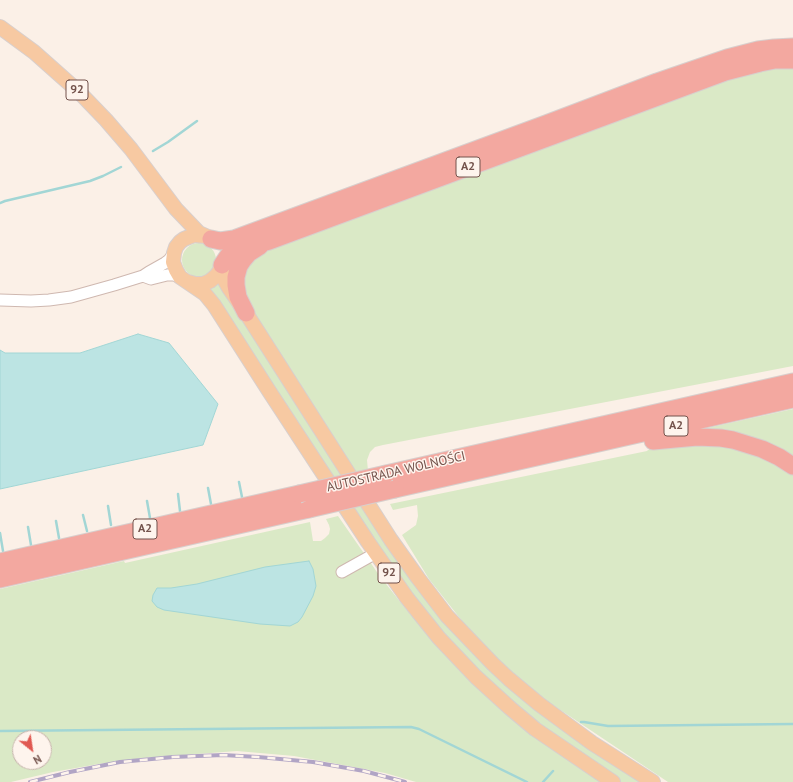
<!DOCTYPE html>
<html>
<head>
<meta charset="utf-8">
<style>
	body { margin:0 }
	#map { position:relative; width:793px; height:782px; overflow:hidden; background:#fbf0e7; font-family:"PT Sans",sans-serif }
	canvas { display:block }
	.north { position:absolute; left:12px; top:730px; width:40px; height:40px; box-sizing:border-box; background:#fef4ed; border:1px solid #c7b4ad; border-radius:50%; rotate:150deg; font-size:11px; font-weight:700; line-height:16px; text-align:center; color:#74534c }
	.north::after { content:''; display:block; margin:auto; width:14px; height:18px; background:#e05851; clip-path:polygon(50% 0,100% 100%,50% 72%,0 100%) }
</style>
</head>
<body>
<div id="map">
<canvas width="793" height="782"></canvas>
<div class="north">N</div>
</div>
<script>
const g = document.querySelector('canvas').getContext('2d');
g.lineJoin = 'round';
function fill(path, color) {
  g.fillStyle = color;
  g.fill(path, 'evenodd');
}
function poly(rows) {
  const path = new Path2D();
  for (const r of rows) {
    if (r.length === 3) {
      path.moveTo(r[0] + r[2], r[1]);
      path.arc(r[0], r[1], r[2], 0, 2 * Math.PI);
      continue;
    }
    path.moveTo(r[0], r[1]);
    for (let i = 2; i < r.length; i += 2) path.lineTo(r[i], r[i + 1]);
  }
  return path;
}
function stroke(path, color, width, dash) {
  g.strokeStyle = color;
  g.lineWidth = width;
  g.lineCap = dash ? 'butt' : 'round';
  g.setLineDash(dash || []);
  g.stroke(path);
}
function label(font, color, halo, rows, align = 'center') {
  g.font = font + ' "PT Sans",sans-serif';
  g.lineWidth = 3;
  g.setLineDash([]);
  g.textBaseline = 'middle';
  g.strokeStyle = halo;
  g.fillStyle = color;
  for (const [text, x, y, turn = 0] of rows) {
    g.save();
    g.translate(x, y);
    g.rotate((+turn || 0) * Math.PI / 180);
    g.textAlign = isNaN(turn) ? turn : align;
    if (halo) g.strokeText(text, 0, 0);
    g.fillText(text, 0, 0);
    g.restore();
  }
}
const green = poly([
	[783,68,793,68,793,366,383,445,375,447,370,452,367,460,368,471,357,473,304,396,253,312,242,288,245,268,260,253,710,86,749,73,765,69],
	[199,260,17],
	[221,281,439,612,642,782,621,782,606,772,497,692,404,589,209,289],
	[793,409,793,462,689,432],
	[680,444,732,445,793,472,793,782,668,782,547,701,506,667,470,631,429,579,402,535,416,525,418,516,417,505,393,510,390,504,647,451,648,450],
	[338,516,379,575,405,608,461,672,507,714,602,782,416,782,385,773,348,766,294,756,237,751,144,758,99,764,53,772,11,782,0,782,0,589,124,561,125,563,310,522,313,541,321,541,325,538,329,534,330,529,329,525,326,519],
	[20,738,44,738,44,762,20,762]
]);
const water = poly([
	[138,334,169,343,218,404,203,445,0,489,0,350,5,353,80,353,138,334],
	[309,561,313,569,316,586,313,596,302,617,298,622,290,626,260,624,164,610,157,607,152,601,153,595,157,588,171,588,197,584,265,567,309,561]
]);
const stream = poly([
	[153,151,168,142,197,121],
	[0,203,5,201,90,181,103,176,121,167],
	[239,482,242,497],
	[208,488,211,504],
	[178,494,180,511],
	[147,501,150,518],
	[108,506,111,525],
	[83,515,87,531],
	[56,521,59,538],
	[28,527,31,545],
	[0,533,3,551],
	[581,722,584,722,608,726,793,724],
	[0,731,411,727,419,729,527,782],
	[543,782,553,771]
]);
const minor = poly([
	[143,276,151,279,167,275,174,275,180,277],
	[0,300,31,301,49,300,71,297,114,285,143,276,149,272,165,263,169,260,174,253],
	[342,572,376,553]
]);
const major = poly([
	[0,27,34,52,79,92,106,120,131,149,176,209,199,233,208,237],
	[205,236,194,235,184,239,180,242,176,247,174,253,173,262,176,270,180,277,205,294,214,305,269,391,368,542,407,598,439,638,476,677,510,708,535,729,613,782],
	[221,269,224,279,229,288,246,313,391,540,418,578,447,616,493,664,509,679,539,704,592,743,653,782],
	[188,282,195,284,203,284,210,281,216,276,221,269,222,263]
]);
const highway = poly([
	[211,239,220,241,234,239,546,124,657,82,727,58,758,50,774,48,793,47],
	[222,265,228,256,237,250,269,241,725,72,760,63,775,60,793,60],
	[246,313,238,297,236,285,236,277,239,266,243,260,249,253,260,246],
	[653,441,697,437,721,438,733,440,762,449,779,457,793,466],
	[386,474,793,382],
	[395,489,793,399],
	[0,562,299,494],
	[0,579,309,509]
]);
const rail = poly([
	[30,782,70,772,120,762,173,757,223,755,258,757,313,762,364,771,405,782]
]);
const highwayBridge = poly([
	[299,494,386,474],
	[309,509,395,489]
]);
const shields = [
	[77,90,22],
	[468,167,24],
	[676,426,24],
	[145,529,24],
	[389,573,22]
];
const shieldNames = [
	["92",77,90],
	["A2",468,167],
	["A2",676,426],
	["A2",145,529],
	["92",389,573]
];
const streetNames = [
	["AUTOSTRADA WOLNOŚCI",396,472,-13]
];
fill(green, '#dae9c6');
fill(water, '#bce4e3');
stroke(water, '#a2d6d5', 1);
stroke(stream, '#a2d6d5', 2.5);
stroke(minor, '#cfb8b0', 13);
stroke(major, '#d8cfcd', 16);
stroke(highway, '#d8cfcd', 19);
stroke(minor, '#fff', 11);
stroke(major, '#f7c9a2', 14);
stroke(highway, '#f3a8a0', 17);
stroke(rail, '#b1a5c5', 4);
stroke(rail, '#fef4ed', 2.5, [8]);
stroke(highwayBridge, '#d8cfcd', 19, []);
stroke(highwayBridge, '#f3a8a0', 17);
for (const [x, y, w] of shields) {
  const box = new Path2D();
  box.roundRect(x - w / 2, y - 10, w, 20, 3);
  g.fillStyle = '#fef4ed';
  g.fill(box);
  stroke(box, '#74534c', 1);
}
label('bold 12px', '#74534c', null, shieldNames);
label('13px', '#74534c', '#fef4ed', streetNames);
</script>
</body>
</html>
